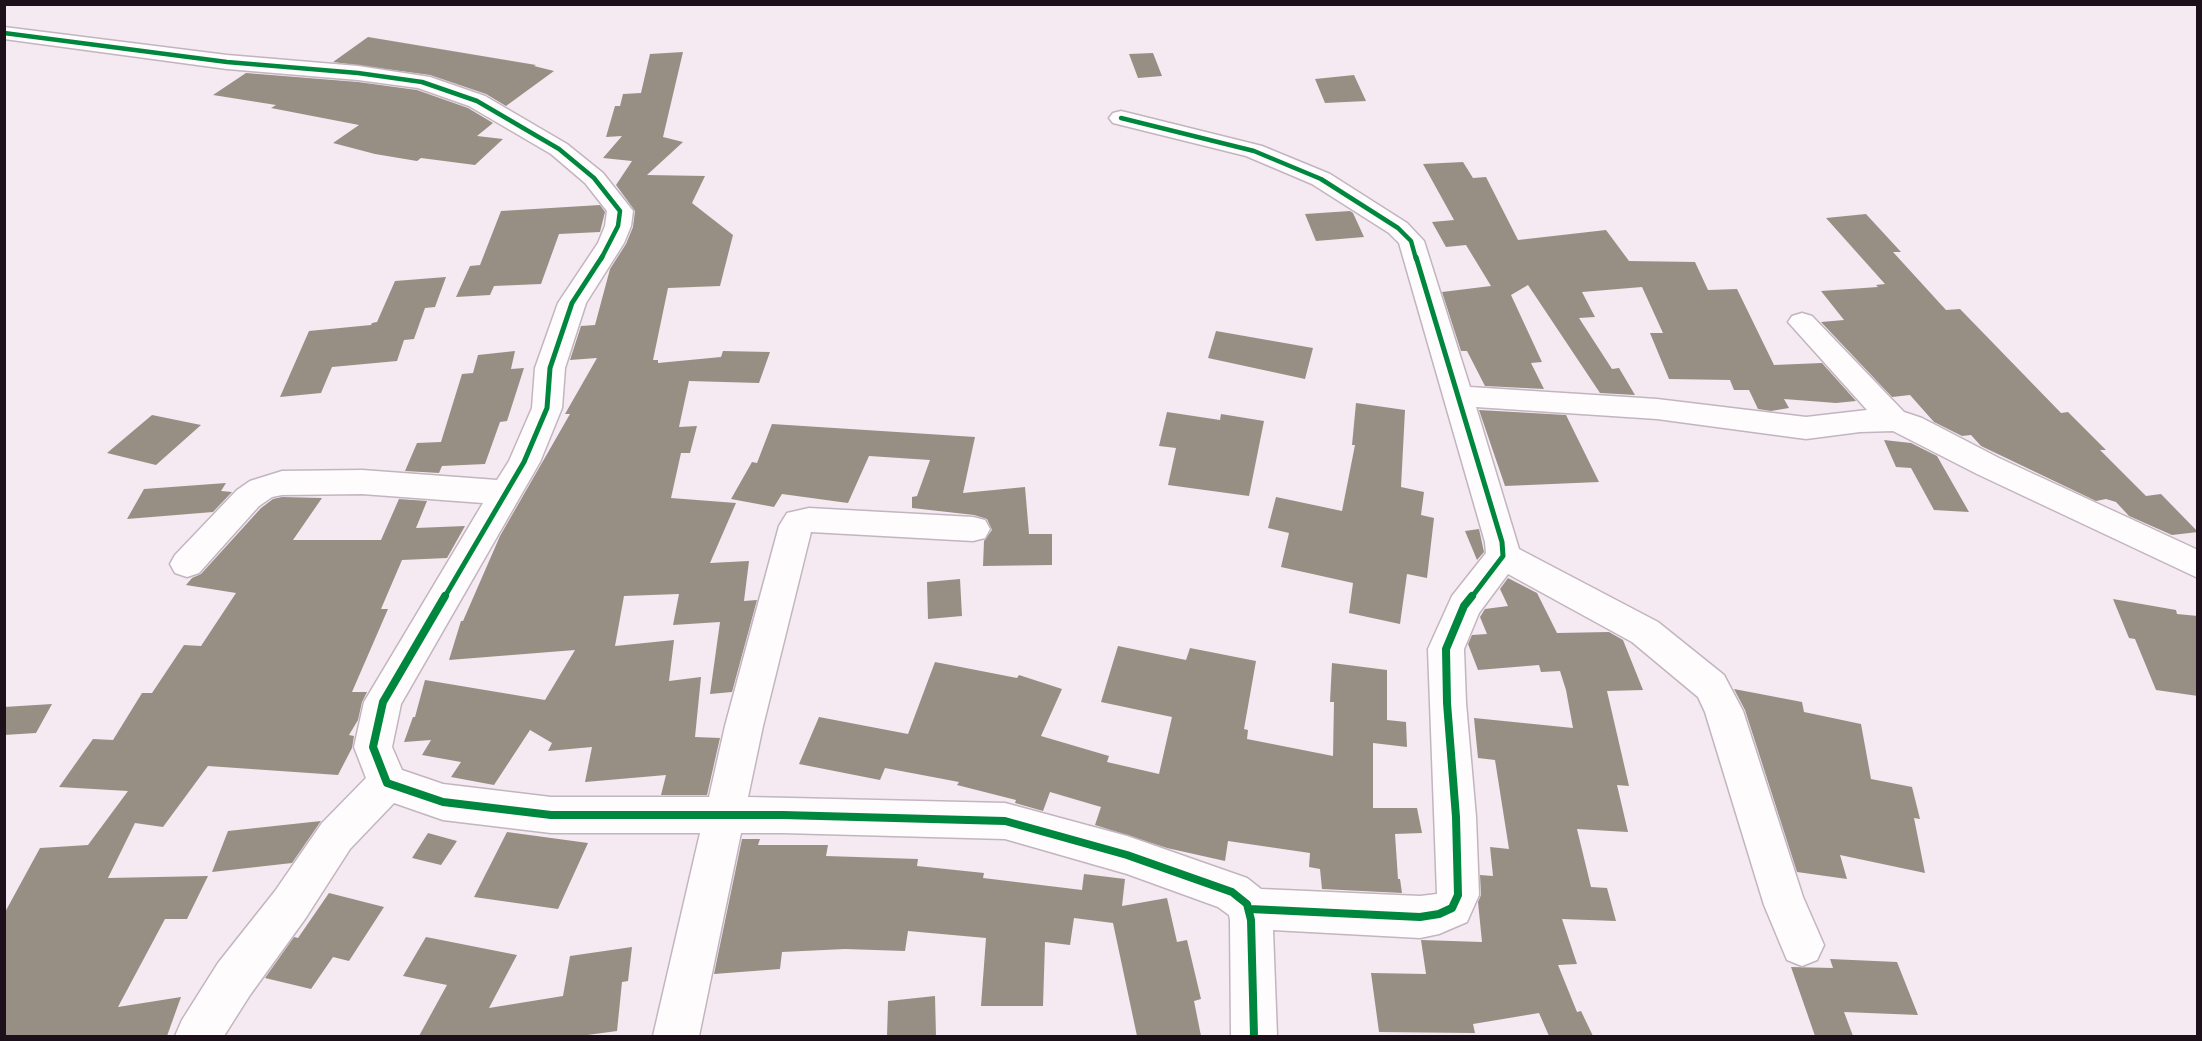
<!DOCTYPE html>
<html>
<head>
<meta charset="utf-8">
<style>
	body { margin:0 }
	#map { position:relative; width:2202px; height:1041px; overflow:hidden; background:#f5e9f2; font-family:"IBM Plex Sans",sans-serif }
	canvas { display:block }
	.frame { position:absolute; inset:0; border:6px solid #1e101b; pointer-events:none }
</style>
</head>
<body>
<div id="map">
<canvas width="2202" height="1041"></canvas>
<div class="frame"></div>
</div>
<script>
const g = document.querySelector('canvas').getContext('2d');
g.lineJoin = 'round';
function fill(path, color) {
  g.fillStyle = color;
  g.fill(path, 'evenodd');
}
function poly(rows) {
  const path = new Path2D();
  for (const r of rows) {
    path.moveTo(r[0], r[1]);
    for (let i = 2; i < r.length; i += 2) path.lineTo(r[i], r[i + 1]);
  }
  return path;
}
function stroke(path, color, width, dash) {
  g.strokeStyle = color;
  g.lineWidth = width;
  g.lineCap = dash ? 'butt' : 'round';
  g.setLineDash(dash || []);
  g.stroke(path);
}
const building = poly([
	[368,37,536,65,534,66,554,71,506,106,486,94,430,75,333,62],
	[683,52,663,137,683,142,647,175,705,176,692,203,733,235,720,286,668,288,653,360,658,360,658,363,721,357,723,351,770,352,759,383,689,381,679,427,697,426,690,453,681,453,671,498,736,503,710,563,749,561,744,601,757,600,732,692,710,694,720,622,673,625,679,594,624,596,615,646,674,640,669,681,701,677,695,737,720,738,707,795,661,795,666,775,585,782,592,747,548,751,552,743,530,730,494,785,451,777,461,762,422,755,431,740,404,742,413,717,415,717,425,680,545,700,575,650,449,660,461,621,463,621,500,536,570,414,565,414,597,358,570,360,581,326,595,325,610,269,626,244,633,227,635,211,616,185,632,161,603,158,622,136,606,137,615,106,620,106,623,94,641,93,650,54],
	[1153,53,1162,76,1138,78,1129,54],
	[246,73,358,82,417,90,468,108,493,123,477,136,503,139,475,165,421,158,417,161,375,154,333,143,359,125,271,108,276,105,213,95],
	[1354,75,1366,101,1325,103,1315,79],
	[1463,162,1473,178,1486,177,1518,240,1606,230,1629,261,1695,262,1708,290,1737,289,1774,365,1822,363,1856,401,1836,403,1784,399,1789,408,1771,411,1758,409,1749,390,1734,390,1730,380,1669,379,1650,333,1663,333,1642,287,1582,292,1595,317,1579,318,1612,369,1619,368,1635,395,1600,393,1528,285,1511,295,1542,362,1531,363,1544,389,1485,386,1467,351,1461,351,1442,292,1491,286,1466,245,1446,247,1432,222,1454,220,1423,164],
	[600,205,605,212,600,232,559,234,541,284,494,286,490,295,456,297,470,266,480,265,501,211],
	[1350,211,1353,213,1364,237,1316,241,1305,214],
	[1866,214,1901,252,1893,252,1946,310,1960,309,2061,413,2068,412,2106,450,2100,450,2146,496,2161,494,2198,532,2172,535,2129,516,2116,502,2106,499,2096,501,1981,446,1971,435,1962,436,1934,422,1910,395,1892,397,1821,322,1844,320,1821,291,1878,287,1876,285,1885,284,1826,218],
	[446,277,435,307,425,308,414,339,404,340,397,361,332,367,321,393,280,397,309,331,371,325,372,323,377,322,395,281],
	[1216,331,1313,348,1305,379,1208,358],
	[515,351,511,369,524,368,507,421,500,422,485,464,442,466,439,473,405,471,417,443,441,442,462,374,473,373,478,355],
	[1356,403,1405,410,1401,487,1424,492,1421,515,1434,518,1427,578,1407,574,1400,624,1349,613,1353,583,1281,567,1289,533,1268,528,1276,497,1342,511,1355,445,1352,445],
	[1479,410,1566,415,1599,482,1505,486],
	[1167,412,1220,420,1221,414,1264,421,1249,496,1168,485,1176,448,1159,446],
	[152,415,201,425,156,465,107,453],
	[772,424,975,437,963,493,1025,487,1029,534,1052,534,1052,565,983,566,984,541,992,530,987,519,974,515,912,508,912,497,917,496,930,460,869,456,848,503,782,494,774,507,731,499,752,462,757,463],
	[1884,440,1911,443,1937,456,1969,512,1934,510,1911,468,1896,467],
	[226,483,221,491,232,492,213,512,127,519,144,489],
	[282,497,322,498,293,540,381,540,399,499,427,501,416,528,465,526,447,558,402,560,381,609,388,609,352,692,367,692,362,702,358,720,349,735,354,736,352,748,338,775,208,766,163,827,135,823,108,878,208,876,187,919,165,919,118,1007,181,997,167,1036,4,1036,4,914,40,848,88,845,128,791,59,787,93,739,113,740,142,693,152,693,184,645,201,646,236,593,186,585,192,578,201,574,261,508,273,499],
	[1479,529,1484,552,1477,560,1465,531],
	[1508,578,1537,593,1557,633,1609,632,1623,640,1643,690,1607,691,1629,786,1617,785,1628,832,1577,829,1591,887,1607,888,1616,921,1562,919,1577,964,1558,965,1577,1012,1581,1011,1593,1036,1549,1036,1539,1013,1473,1024,1475,1033,1379,1032,1371,973,1426,974,1421,940,1482,942,1478,902,1481,895,1480,875,1493,876,1490,847,1509,849,1495,760,1478,758,1474,718,1573,728,1566,690,1560,671,1541,672,1539,665,1478,670,1468,644,1472,635,1487,634,1480,617,1485,609,1508,606,1500,589],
	[960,579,962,616,928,619,927,582],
	[2113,599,2176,610,2177,614,2198,616,2198,696,2156,690,2135,639,2129,638],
	[1118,646,1186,660,1190,648,1256,661,1244,729,1248,730,1247,739,1333,756,1334,702,1330,702,1332,663,1387,670,1387,720,1406,722,1407,747,1373,743,1373,808,1417,808,1422,833,1395,834,1398,879,1400,879,1402,893,1322,889,1320,869,1309,867,1310,853,1228,841,1225,861,1167,848,1095,825,1101,807,1050,792,1043,811,1015,803,1016,800,957,785,959,782,885,768,880,780,799,764,819,717,908,734,935,662,1017,678,1019,675,1062,689,1041,736,1109,756,1107,762,1159,774,1172,717,1101,702],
	[1734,689,1802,702,1804,712,1861,724,1871,779,1912,787,1920,819,1914,818,1925,873,1840,855,1847,879,1797,872,1745,710],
	[52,704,36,733,4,735,4,707],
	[321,821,292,863,212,872,228,831],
	[507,832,588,843,558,909,474,897],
	[428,833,457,841,441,865,412,858],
	[742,839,760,839,758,845,828,845,826,856,918,859,917,866,984,873,983,878,1082,890,1084,874,1125,879,1122,906,1167,898,1177,942,1187,940,1201,999,1194,1001,1201,1036,1137,1036,1113,923,1074,918,1070,945,1045,942,1043,1006,981,1006,986,938,908,931,905,951,845,949,782,952,780,969,714,974],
	[329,893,384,907,349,961,333,957,311,989,265,978,294,937,298,938],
	[426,937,517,955,489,1008,563,996,570,956,632,947,628,981,622,982,617,1031,580,1036,419,1036,447,985,403,976],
	[1830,959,1897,962,1918,1015,1844,1012,1853,1036,1815,1036,1791,967,1833,968],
	[935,996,936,1036,887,1036,888,1001]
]);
const minor = poly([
	[4,27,227,55,358,66,430,77,485,96,567,144,603,173,633,211,631,226,624,243,586,303,565,368,562,408,540,462,401,704,392,747,402,770,443,784,551,797,709,797,725,726,779,526,787,513,809,508,973,517,985,520,990,529,985,538,973,541,811,532,763,726,748,797,1005,803,1127,836,1247,878,1261,889,1420,896,1437,894,1428,649,1452,596,1486,553,1485,542,1399,243,1389,233,1312,184,1246,156,1113,123,1109,118,1113,113,1121,111,1262,146,1330,174,1407,223,1424,241,1470,387,1657,399,1806,417,1867,410,1788,322,1792,316,1802,313,1812,316,1904,412,1922,418,1999,458,2198,550,2198,578,1977,474,1893,431,1860,432,1806,439,1657,419,1476,407,1519,549,1658,622,1724,675,1743,711,1803,897,1824,945,1817,960,1802,966,1787,960,1764,905,1705,712,1698,697,1632,642,1508,574,1479,613,1464,649,1466,703,1476,817,1479,895,1467,922,1439,934,1420,938,1273,930,1277,1036,1231,1036,1230,920,1229,915,1218,907,1127,874,1005,839,783,833,741,833,699,1036,653,1036,700,833,551,833,443,820,394,803,350,849,305,919,250,995,224,1036,175,1036,182,1020,218,963,275,891,322,823,366,778,354,747,364,702,483,503,362,494,282,495,272,497,259,506,199,573,187,577,175,573,170,564,175,555,237,490,250,481,282,471,362,470,497,480,509,461,532,408,535,368,558,303,598,243,605,226,607,211,585,183,551,154,469,106,418,88,358,80,227,69,4,39,4,27]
]);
const cyclewayFar2 = poly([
	[4,33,227,62,358,73,422,82,477,101,559,149,594,178,620,211,618,226,601,259],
	[1121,118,1254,151,1321,179,1398,228,1411,241,1416,259]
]);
const cyclewayFar1 = poly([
	[1416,257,1502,542,1503,556,1471,598],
	[444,598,524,462,547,408,550,368,572,303,602,257]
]);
const cycleway = poly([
	[445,596,383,702,373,747,387,783,443,802,551,815,783,815,1005,821,1127,855,1232,892,1247,904,1251,920,1254,1036],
	[1250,909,1420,917,1439,914,1452,908,1458,895,1456,817,1447,703,1446,649,1464,606,1472,596]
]);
fill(building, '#988f84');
stroke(minor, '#c2b5bf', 3);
fill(minor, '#fefcfd');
stroke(cyclewayFar2, '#00873e', 4.5);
stroke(cyclewayFar1, '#00873e', 5);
stroke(cycleway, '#00873e', 8);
</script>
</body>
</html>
